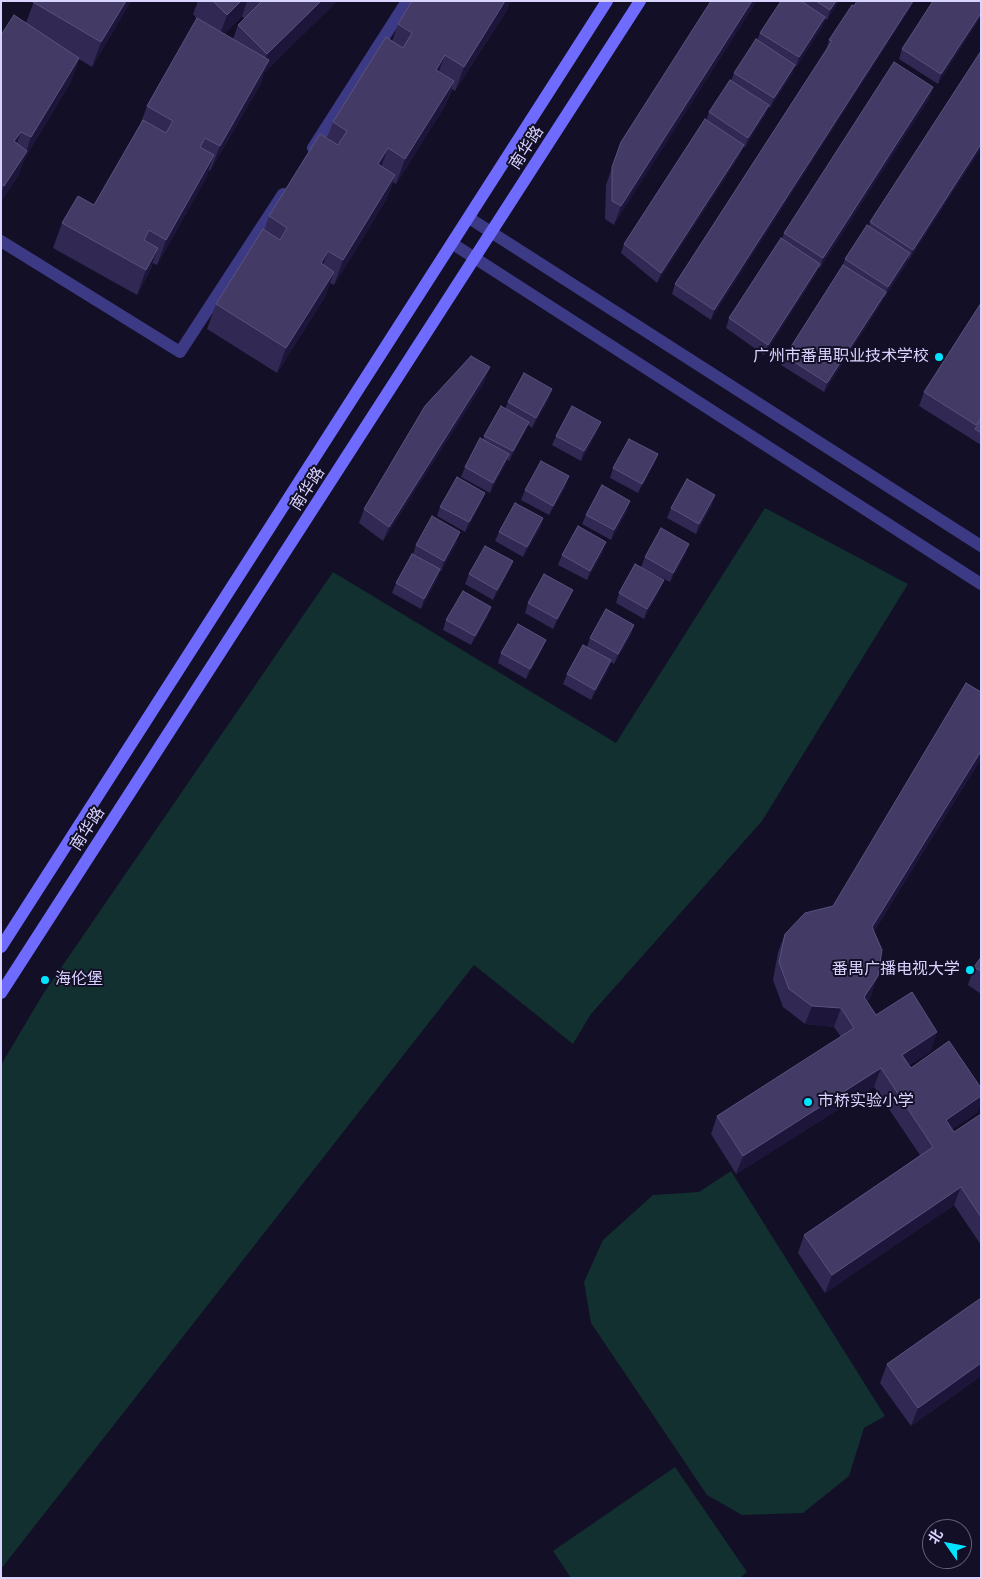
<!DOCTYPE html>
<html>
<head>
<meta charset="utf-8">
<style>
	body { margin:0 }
	#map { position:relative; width:982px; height:1579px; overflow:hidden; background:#130f26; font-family:Helvetica,"Noto Sans SC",sans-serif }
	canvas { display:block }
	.frame { position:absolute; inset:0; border:2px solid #d9d4ff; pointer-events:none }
	.north { position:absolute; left:922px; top:1519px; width:50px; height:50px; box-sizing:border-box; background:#130f26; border:1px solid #625e7d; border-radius:50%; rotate:303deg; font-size:14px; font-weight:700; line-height:20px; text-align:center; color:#d9d4ff }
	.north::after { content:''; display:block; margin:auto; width:18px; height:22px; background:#00e5ff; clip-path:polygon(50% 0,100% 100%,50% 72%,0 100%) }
</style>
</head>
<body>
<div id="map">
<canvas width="982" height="1579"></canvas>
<div class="frame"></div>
<div class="north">北</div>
</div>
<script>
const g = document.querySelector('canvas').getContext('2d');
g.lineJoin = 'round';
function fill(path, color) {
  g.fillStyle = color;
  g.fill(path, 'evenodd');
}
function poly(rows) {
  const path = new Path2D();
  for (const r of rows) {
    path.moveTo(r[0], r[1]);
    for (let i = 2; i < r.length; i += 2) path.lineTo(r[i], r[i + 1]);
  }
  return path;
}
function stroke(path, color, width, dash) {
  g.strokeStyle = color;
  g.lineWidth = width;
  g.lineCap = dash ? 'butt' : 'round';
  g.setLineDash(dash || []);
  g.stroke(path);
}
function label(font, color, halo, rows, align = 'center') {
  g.font = font + ' Helvetica,"Noto Sans SC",sans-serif';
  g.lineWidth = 4;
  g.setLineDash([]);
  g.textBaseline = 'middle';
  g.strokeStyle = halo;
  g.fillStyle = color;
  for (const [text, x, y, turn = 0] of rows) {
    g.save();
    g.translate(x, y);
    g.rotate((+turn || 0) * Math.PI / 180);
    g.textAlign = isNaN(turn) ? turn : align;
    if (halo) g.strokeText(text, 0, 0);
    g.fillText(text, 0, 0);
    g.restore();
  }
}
const green = poly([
	[765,508,908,584,762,821,591,1014,573,1044,474,965,1,1569,1,1065,43,994,333,572,616,743],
	[731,1171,885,1416,864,1428,849,1476,803,1513,742,1515,707,1495,591,1323,584,1282,603,1240,653,1195,699,1192],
	[675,1467,747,1572,740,1578,571,1578,553,1551]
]);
const lane = poly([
	[313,148,407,1],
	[1,241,180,352,283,194]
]);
const street = poly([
	[469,218,981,546],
	[453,244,981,584]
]);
const secondary = poly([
	[1,947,607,1],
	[1,993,640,1]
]);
const wall = poly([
	[34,1,131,1,92,67,79,59,70,83,24,160,18,176,1,201,1,35,26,23],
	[198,1,337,1,264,73,260,85,210,171,209,170,205,180,157,265,153,263,149,273,137,295,53,248,62,223,94,205,140,125,147,106,197,19,193,14],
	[242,16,244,19,238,25,233,39,224,34],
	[412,1,510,1,507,10,455,91,452,89,445,106,396,184,393,182,386,200,334,285,330,283,325,297,277,373,207,329,216,304,264,230,269,216,327,138,333,122,392,41,398,24],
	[711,1,614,225,605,219,606,185,621,142],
	[781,1,839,1,827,20,825,19,822,27,796,67,795,66,792,74,770,108,768,107,765,115,745,147,743,146,740,155,657,283,621,253,624,244,706,121,709,112,731,81,734,73,757,40,760,33],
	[981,1,938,84,899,59,902,49],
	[854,6,711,320,672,294,675,284,826,50,829,40],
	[981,51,981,148,909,260,908,259,907,263,885,297,884,297,882,302,824,392,781,365,785,356,842,267,845,259,869,226,870,222],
	[933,87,930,97,820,268,818,267,816,274,764,355,726,328,729,318,782,239,784,233],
	[981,303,981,445,919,406,924,392],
	[485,381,383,541,359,523,364,509],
	[549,399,532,428,528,425,525,432,509,461,507,460,490,493,461,477,465,467,483,439,484,436,505,409,508,402],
	[597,432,581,461,552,445,556,436],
	[658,454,654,464,638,493,610,478,613,468],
	[566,486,549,515,521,500,525,490],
	[481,503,465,532,437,516,440,507],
	[712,505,696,534,667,518,671,508],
	[627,511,611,540,582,524,586,515],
	[543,518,540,528,523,557,495,541,499,532],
	[457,542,441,571,440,571,437,579,421,609,392,593,396,583,413,554,416,545],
	[603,552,587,580,558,565,562,555],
	[686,553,670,582,641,567,645,557],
	[513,561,509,571,493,600,465,584,469,574],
	[664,580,660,589,644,619,616,603,619,593],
	[569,599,553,629,525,613,528,603],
	[488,616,471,645,443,630,446,620],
	[631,635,614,664,611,662,608,670,591,700,563,684,567,674,587,647,590,638],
	[546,640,542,649,526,679,498,663,501,653],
	[981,692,981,759,874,931,872,994,867,1002,876,1015,931,1051,909,1065,911,1068,978,1112,952,1129,954,1132,981,1114,981,1245,954,1205,825,1293,798,1253,804,1235,920,1155,874,1087,736,1174,711,1134,717,1116,841,1037,834,1027,805,1024,783,1007,773,980,778,952,785,934,833,906],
	[981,957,981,994,968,985,974,967],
	[981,1298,981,1376,911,1426,880,1383,887,1364]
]);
const shadedWall = poly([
	[126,1,131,1,92,67,101,42],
	[241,1,247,1,242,16,218,40,227,15],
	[321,1,337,1,264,73,260,85,210,171,220,146,258,79,267,54],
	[505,1,510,1,507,10,455,91,464,67],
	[752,1,757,1,614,225,621,206],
	[836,1,839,1,827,20,830,10],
	[913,1,915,1,711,320,714,310],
	[981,13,981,17,938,84,941,74],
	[825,17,822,27,796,67,799,57],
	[445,55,436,79,436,70],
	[79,58,70,83,24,160,18,176,1,201,1,194,4,186,26,153,31,137],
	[795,65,792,74,770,108,774,98],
	[454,81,445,106,396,184,405,159],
	[933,87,930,97,820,268,823,258],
	[769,105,765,115,745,147,748,138],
	[21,132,12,157,14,141],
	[981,144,981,148,909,260,913,250],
	[744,145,740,155,657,283,661,273],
	[388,148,379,173,378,164],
	[214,155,205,180,157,265,166,240],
	[395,175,386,200,334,285,343,260],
	[158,248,149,273,137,295,146,270],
	[328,251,319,276,321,263],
	[910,253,907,263,885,297,888,287],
	[820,264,816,274,764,355,768,345],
	[334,272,325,297,277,373,286,348],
	[886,292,882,302,824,392,827,383],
	[490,367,485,381,383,541,389,527],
	[552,389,549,399,532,428,536,418],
	[529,422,525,432,509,461,513,451],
	[601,422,597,432,581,461,584,451],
	[509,454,506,464,490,493,493,483],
	[658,454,654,464,638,493,642,484],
	[569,476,566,486,549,515,553,506],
	[485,493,481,503,465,532,469,522],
	[715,495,712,505,696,534,699,524],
	[630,501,627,511,611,540,614,530],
	[543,518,540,528,523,557,527,547],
	[460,532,457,542,441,571,444,561],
	[606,542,603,552,587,580,590,571],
	[689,544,686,553,670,582,673,573],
	[513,561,509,571,493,600,497,590],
	[440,569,437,579,421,609,424,599],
	[664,580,660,589,644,619,647,609],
	[573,590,569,599,553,629,557,619],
	[491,607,488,616,471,645,475,636],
	[634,625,631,635,614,664,618,654],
	[546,640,542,649,526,679,530,669],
	[611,660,608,670,591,700,595,690],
	[981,751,981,759,865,945,872,927],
	[878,976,872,994,857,1016,864,997],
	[812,1006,841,1008,834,1027,805,1024],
	[937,1032,931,1051,896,1073,902,1055],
	[881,1068,874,1087,736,1174,743,1156],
	[981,1096,981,1103,978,1112,939,1138,946,1120],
	[961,1187,954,1205,825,1293,832,1275],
	[981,1363,981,1376,911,1426,918,1408]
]);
const building = poly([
	[34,1,126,1,101,42,33,2,34,1],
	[213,1,241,1,227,15,213,1],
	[260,1,321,1,267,54,238,25,261,2,260,1],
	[412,1,505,1,464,67,445,55,436,70,454,81,405,159,388,148,378,164,395,175,343,260,328,251,321,263,334,272,286,348,216,304,263,229,280,240,287,228,269,216,320,134,338,145,347,131,333,122,386,37,403,48,412,33,398,24,412,1],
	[711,1,752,1,621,206,612,201,612,167,621,142,711,1],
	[781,1,801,1,825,17,799,57,760,33,781,1],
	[816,1,836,1,830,10,816,1],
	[857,1,913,1,714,310,675,284,832,41,829,40,852,5,854,6,857,1],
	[933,1,981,1,981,13,941,74,902,49,933,1],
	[14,15,79,58,31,137,21,132,14,141,27,151,4,186,1,184,1,35,14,15],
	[197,18,269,60,220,146,205,138,200,147,214,155,166,240,149,230,144,240,158,248,146,270,62,223,78,196,94,205,143,120,166,133,173,121,147,106,197,18],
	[756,39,795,65,774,98,734,73,756,39],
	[981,51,981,144,913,250,870,222,981,51],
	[894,62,933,87,823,258,784,233,894,62],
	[730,80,769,105,748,138,709,112,730,80],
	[705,119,744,145,661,273,624,244,705,119],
	[867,225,910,253,888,287,845,259,867,225],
	[781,238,820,264,768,345,729,318,781,238],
	[843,265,886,292,827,383,785,356,843,265],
	[981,303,981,418,976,425,924,392,981,303],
	[471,356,490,367,389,527,364,509,425,406,471,356],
	[524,373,552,389,536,418,508,402,524,373],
	[501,406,529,422,513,451,484,436,501,406],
	[572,406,601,422,584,451,556,436,572,406],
	[981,420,981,433,975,429,981,420],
	[480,438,509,454,493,483,465,467,480,438],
	[629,439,658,454,642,484,613,468,629,439],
	[541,461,569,476,553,506,525,490,541,461],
	[457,477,485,493,469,522,440,507,457,477],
	[687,479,715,495,699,524,671,508,687,479],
	[602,485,630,501,614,530,586,515,602,485],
	[515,503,543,518,527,547,499,532,515,503],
	[432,516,460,532,444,561,416,545,432,516],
	[578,526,606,542,590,571,562,555,578,526],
	[661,528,689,544,673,573,645,557,661,528],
	[485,546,513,561,497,590,469,574,485,546],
	[412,554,440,569,424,599,396,583,412,554],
	[635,564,664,580,647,609,619,593,635,564],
	[544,574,573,590,557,619,528,603,544,574],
	[463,591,491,607,475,636,446,620,463,591],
	[606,609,634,625,618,654,590,638,606,609],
	[518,624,546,640,530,669,501,653,518,624],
	[583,645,611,660,595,690,567,674,583,645],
	[966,683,981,692,981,751,872,927,882,950,878,976,864,997,876,1015,912,992,937,1032,902,1055,911,1068,949,1041,981,1088,981,1096,946,1120,954,1132,981,1114,981,1217,961,1187,832,1275,804,1235,933,1147,881,1068,743,1156,717,1116,854,1028,841,1008,812,1006,789,989,779,962,785,934,805,913,833,906,966,683],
	[981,957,981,971,974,967,981,957],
	[981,1298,981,1363,918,1408,887,1364,981,1298]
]);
const markers = [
	[939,357,5,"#00e5ff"],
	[970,970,5,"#00e5ff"],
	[45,980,5,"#00e5ff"],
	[808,1102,5,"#00e5ff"]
];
const streetNames = [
	["南华路",527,148,-57],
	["南华路",308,489,-57],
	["南华路",88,829,-57]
];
const poiNames = [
	["广州市番禺职业技术学校",929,357],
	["番禺广播电视大学",960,970],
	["海伦堡",55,980,"left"],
	["市桥实验小学",818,1102,"left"]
];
fill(green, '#12302f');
stroke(lane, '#3d3a85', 12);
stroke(street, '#3d3a85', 12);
stroke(secondary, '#6f6bff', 12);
fill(wall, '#312854');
fill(shadedWall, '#1d163a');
fill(building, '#433a66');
stroke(building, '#5a527e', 1);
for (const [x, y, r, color] of markers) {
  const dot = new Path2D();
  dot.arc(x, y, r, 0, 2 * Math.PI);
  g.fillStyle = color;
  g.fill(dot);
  stroke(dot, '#130f26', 2);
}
label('16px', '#d9d4ff', '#130f26', streetNames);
label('16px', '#d9d4ff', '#130f26', poiNames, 'right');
</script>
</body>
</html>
